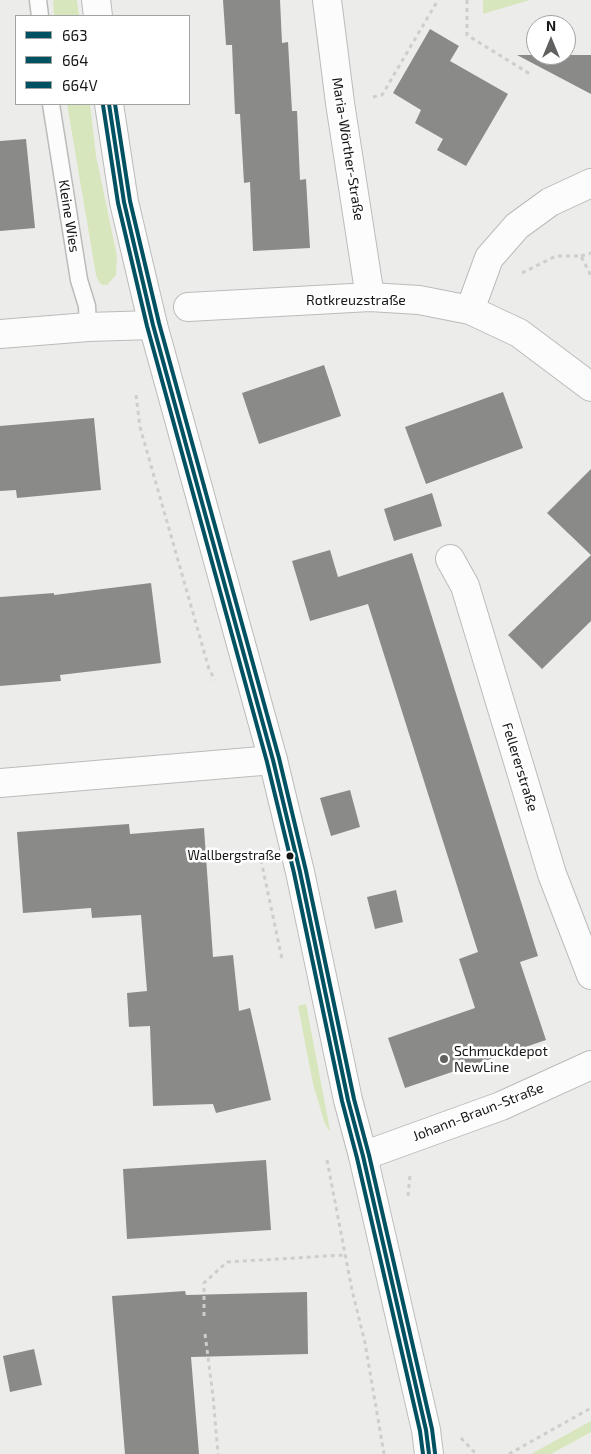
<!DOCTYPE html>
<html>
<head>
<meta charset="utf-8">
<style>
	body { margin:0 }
	#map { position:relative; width:591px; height:1454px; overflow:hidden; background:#ecedea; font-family:"Exo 2",sans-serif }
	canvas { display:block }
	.legend { position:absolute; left:15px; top:15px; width:175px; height:90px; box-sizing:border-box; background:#fff; border:1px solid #a2a2a1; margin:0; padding:6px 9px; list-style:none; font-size:15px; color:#161615 }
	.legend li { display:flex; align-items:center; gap:10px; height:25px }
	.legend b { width:25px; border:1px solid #a2a2a1 }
	.north { position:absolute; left:526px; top:15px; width:50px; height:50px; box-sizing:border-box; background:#fff; border:1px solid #a2a2a1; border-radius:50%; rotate:0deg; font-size:14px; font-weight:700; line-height:20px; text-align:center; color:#161615 }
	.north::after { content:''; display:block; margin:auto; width:18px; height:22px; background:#616160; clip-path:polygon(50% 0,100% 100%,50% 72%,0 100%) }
</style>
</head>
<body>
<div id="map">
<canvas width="591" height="1454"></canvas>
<ul class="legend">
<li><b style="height:6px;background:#005262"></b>663</li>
<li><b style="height:6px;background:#005262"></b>664</li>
<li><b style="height:6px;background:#005262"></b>664V</li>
</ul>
<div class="north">N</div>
</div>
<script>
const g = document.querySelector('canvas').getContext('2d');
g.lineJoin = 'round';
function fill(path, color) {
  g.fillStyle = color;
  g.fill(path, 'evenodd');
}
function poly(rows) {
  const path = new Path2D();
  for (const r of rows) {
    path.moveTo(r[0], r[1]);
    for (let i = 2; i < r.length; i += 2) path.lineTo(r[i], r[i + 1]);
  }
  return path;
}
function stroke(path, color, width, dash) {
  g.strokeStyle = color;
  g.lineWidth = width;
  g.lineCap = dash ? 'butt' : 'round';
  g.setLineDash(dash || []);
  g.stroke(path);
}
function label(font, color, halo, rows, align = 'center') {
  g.font = font + ' "Exo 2",sans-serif';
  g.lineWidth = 5;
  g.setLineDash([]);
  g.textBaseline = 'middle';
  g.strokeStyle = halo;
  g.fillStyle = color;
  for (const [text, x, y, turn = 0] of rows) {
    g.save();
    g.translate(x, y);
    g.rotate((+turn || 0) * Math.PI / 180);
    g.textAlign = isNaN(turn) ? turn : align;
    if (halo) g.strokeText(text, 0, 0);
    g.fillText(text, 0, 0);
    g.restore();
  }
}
const green = poly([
	[53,0,77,0,79,16,54,16],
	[483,0,530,0,483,14],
	[67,104,90,104,96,156,117,256,116,275,107,285,103,285,99,282,96,275],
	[306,1004,329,1125,330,1132,325,1124,313,1084,298,1006],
	[591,1421,591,1432,551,1454,531,1454]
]);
const building = poly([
	[223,0,280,0,282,43,288,42,292,111,297,111,300,180,306,179,310,248,253,251,250,182,244,183,240,114,235,114,232,45,226,45],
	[430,29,459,46,450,61,508,94,466,166,437,150,443,139,415,123,421,110,393,93],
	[517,55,591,55,591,94],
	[26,139,35,228,0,231,0,141],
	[324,365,341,416,259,444,242,393],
	[503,392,523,448,426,484,405,427],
	[94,418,101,490,17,498,16,490,0,491,0,426],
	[591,469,591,621,542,669,508,635,591,555,547,513],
	[432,493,442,526,394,541,384,509],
	[330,550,338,577,412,553,538,956,520,962,546,1040,405,1088,388,1038,475,1008,459,959,478,952,368,604,310,621,292,561],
	[151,583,161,663,60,675,61,681,0,686,0,597,54,593,54,595],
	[350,790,360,827,331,836,320,798],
	[129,824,130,834,204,828,213,957,233,955,239,1011,250,1008,271,1100,216,1113,213,1104,153,1106,150,1026,129,1027,127,993,147,991,141,915,92,918,91,908,23,913,17,832],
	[396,890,403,922,375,929,367,897],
	[266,1160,271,1230,127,1239,123,1169],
	[185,1291,186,1295,307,1292,308,1354,191,1357,199,1454,125,1454,112,1296],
	[34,1349,42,1385,10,1392,3,1356]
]);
const path = poly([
	[467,0,467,35,530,74],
	[373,97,382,95,438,0],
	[581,256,591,253],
	[522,273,556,256,581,256,591,276],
	[136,395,140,427,209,669,215,680],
	[261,860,282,959],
	[327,1160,352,1290,365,1343,384,1454],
	[408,1196,410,1175],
	[204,1316,204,1283,227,1262,345,1255],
	[205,1334,213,1396,218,1454],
	[461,1438,476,1454],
	[509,1454,591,1408]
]);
const service = poly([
	[38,0,40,16],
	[51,104,79,280,87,306,88,327]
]);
const minor = poly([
	[327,0,340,103,370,297],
	[188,307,370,297,419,300,470,310,519,333,591,387],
	[470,310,489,258,517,226,550,202,591,183],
	[0,334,88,327,153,325],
	[450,559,465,586,552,874,591,975],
	[0,783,273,760],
	[363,1156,501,1106,591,1065]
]);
const tertiary = poly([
	[96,0,98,16],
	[109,104,124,202,153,325,273,760,300,872,348,1100,363,1156,426,1430,429,1454]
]);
const bus1 = poly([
	[109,104,124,202,153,325,273,760,300,872,348,1100,363,1156,426,1430,429,1454]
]);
const bus2 = poly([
	[103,105,118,203,147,326,267,762,294,873,342,1101,357,1158,420,1431,423,1454]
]);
const bus3 = poly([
	[115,104,130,201,159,323,279,758,306,871,354,1099,369,1155,432,1429,435,1453]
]);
const markers = [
	[290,856,4.5,"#161615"],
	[444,1059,5,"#616160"]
];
const busNames = [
	["Wallbergstraße",281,856]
];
const streetNames = [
	["Maria-Wörther-Straße",348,149,81],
	["Kleine Wies",69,216,81],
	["Rotkreuzstraße",356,300],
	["Fellererstraße",520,767,73],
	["Johann-Braun-Straße",478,1112,-21]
];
const poiNames = [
	["Schmuckdepot",454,1051],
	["NewLine",454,1067]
];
fill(green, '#d8e6bd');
fill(building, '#8a8b88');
stroke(service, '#bbbcba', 19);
stroke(minor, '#bbbcba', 30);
stroke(tertiary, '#bbbcba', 30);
stroke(path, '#cececd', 3, [4, 4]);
stroke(service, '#fcfcfc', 16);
stroke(minor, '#fcfcfc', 28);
stroke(tertiary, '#fcfcfc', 28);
stroke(bus1, '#005262', 4);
stroke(bus2, '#005262', 4);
stroke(bus3, '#005262', 4);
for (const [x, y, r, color] of markers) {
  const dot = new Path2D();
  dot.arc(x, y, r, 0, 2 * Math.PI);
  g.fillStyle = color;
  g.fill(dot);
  stroke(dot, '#fff', 2);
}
label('13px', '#161615', '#fff', busNames, 'right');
label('14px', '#161615', '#fff', streetNames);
label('14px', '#161615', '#fff', poiNames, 'left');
</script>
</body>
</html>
